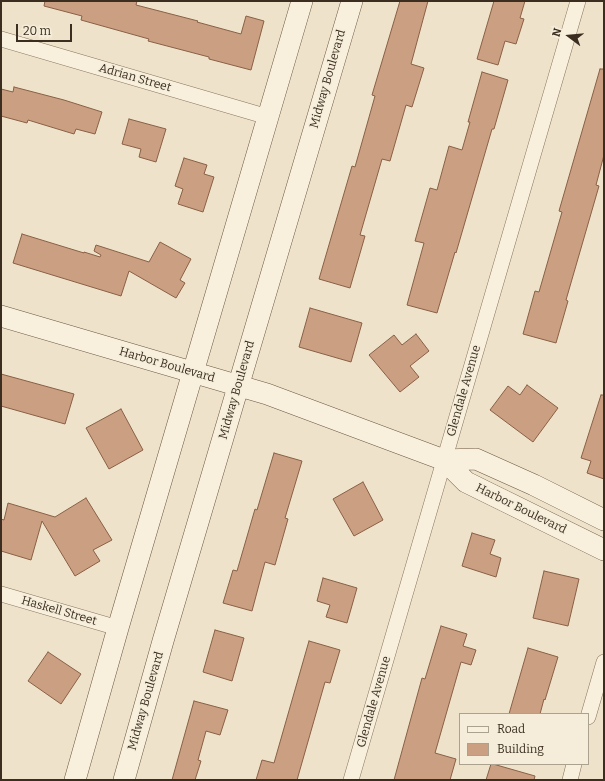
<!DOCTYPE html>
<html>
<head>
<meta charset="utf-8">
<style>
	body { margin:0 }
	#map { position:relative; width:605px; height:781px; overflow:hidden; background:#eee3ca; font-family:Bitter,serif }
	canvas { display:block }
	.frame { position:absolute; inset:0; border:2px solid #3b2e21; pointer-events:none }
	.legend { position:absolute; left:459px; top:713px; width:130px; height:52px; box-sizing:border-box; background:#f5edd9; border:1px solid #aba18f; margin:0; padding:5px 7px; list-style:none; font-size:12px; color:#3b2e21 }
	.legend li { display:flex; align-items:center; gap:8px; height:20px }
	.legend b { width:20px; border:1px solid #aba18f }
	.north { position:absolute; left:549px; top:16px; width:40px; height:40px; -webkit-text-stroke:3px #f5edd9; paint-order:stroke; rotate:286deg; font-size:11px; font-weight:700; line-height:16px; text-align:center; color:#3b2e21 }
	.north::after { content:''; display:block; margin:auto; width:14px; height:18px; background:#3b2e21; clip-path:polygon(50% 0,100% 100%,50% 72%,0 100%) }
	.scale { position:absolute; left:16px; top:24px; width:56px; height:18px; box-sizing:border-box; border:2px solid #3b2e21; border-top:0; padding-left:5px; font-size:12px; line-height:14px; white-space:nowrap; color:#3b2e21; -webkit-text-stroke:3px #f5edd9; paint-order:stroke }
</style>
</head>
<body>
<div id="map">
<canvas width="605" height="781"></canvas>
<div class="frame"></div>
<ul class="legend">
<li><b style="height:5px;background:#f8f0dd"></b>Road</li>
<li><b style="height:11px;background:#cb9f81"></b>Building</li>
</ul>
<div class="north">N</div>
<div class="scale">20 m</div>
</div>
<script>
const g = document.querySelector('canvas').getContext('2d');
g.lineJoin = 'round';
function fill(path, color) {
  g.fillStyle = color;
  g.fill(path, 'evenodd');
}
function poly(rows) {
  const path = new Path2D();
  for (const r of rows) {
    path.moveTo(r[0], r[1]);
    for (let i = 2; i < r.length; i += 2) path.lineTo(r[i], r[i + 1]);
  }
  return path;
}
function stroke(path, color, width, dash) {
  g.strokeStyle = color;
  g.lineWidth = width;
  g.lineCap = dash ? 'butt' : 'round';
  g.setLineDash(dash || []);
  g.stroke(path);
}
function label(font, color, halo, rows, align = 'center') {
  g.font = font + ' Bitter,serif';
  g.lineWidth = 3;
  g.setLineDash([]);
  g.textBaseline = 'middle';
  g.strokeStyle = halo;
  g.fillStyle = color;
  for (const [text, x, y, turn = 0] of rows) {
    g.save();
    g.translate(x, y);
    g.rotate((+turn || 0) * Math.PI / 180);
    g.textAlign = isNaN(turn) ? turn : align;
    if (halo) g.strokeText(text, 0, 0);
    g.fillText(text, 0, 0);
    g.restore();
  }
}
const building = poly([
	[45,1,137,1,136,5,198,21,197,22,241,34,246,16,264,21,251,70,209,59,209,57,148,41,149,39,81,20,82,16,44,6,45,1],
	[400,1,428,1,411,64,424,68,412,107,406,105,390,161,382,159,360,235,365,236,350,288,319,279,352,166,355,167,375,96,372,95,400,1],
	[494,1,525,1,520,18,524,19,516,44,505,41,498,65,477,59,494,1],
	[600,69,604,69,604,155,596,185,599,186,566,300,568,301,556,343,523,334,535,291,539,292,562,212,559,211,600,69],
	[482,72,508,80,494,129,492,129,456,253,455,252,437,313,407,305,424,243,415,241,430,188,437,190,449,146,462,150,470,122,468,122,482,72],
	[14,87,64,100,102,112,95,134,76,129,74,134,28,120,27,123,1,116,1,89,13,92,14,87],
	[129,119,166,129,156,162,139,157,141,149,122,144,129,119],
	[184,158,207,165,204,174,214,177,203,212,178,204,183,189,175,186,184,158],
	[22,234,84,253,84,252,100,257,101,255,94,251,96,245,149,262,160,242,191,259,180,280,185,283,176,298,129,271,121,296,13,263,22,234],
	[310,308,362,323,351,362,299,347,310,308],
	[416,334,429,351,410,366,419,377,400,392,369,355,394,335,402,345,416,334],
	[1,374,74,394,65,424,1,406,1,374],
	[527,385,558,408,533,442,490,410,508,386,520,395,527,385],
	[601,395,604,395,604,479,587,473,591,461,581,458,601,395],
	[121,409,143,450,109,469,86,428,121,409],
	[274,453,302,461,285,518,288,519,275,565,265,562,252,611,223,603,233,570,237,571,255,509,257,510,274,453],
	[363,482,383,520,354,536,333,499,363,482],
	[86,498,112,540,93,550,100,561,75,576,42,521,31,560,1,551,1,519,4,520,8,503,55,517,86,498],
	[472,533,495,540,490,554,501,558,496,577,462,566,472,533],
	[544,571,579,579,568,626,533,618,544,571],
	[323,578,357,588,347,623,326,617,330,605,317,601,323,578],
	[441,626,467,634,463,646,476,650,471,665,461,662,435,753,456,759,450,780,394,780,422,678,425,679,441,626],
	[215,630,244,638,232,681,203,672,215,630],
	[309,641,340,650,330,683,325,682,297,780,256,780,262,760,274,763,309,641],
	[528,648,558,657,545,700,544,699,540,714,509,714,528,648],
	[48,652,81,674,61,704,28,681,48,652],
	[194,701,228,710,220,735,206,731,198,760,201,761,195,780,172,780,194,701],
	[491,764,493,764,535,776,534,780,486,780,491,764]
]);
const street = poly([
	[1,39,268,117],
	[1,594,118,628],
	[588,717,604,662],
	[351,780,578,1],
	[570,780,574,764]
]);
const secondary = poly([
	[1,316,267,394,444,460,476,459,534,485,604,520],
	[444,460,466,482,604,550],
	[75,780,118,628,302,1],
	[124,780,163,641,352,1]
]);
const streetNames = [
	["Adrian Street",135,78,16],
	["Midway Boulevard",328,79,-74],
	["Harbor Boulevard",167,365,16],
	["Midway Boulevard",237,390,-74],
	["Glendale Avenue",464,391,-74],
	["Harbor Boulevard",521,509,26],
	["Haskell Street",59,611,16],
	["Midway Boulevard",146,701,-74],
	["Glendale Avenue",374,702,-74]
];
fill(building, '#cb9f81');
stroke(building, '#895f45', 1);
stroke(street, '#8a755e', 16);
stroke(secondary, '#6c5741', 22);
stroke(street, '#f8f0dd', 15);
stroke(secondary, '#f8f0dd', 21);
label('12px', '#3b2e21', '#f5edd9', streetNames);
</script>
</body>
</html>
